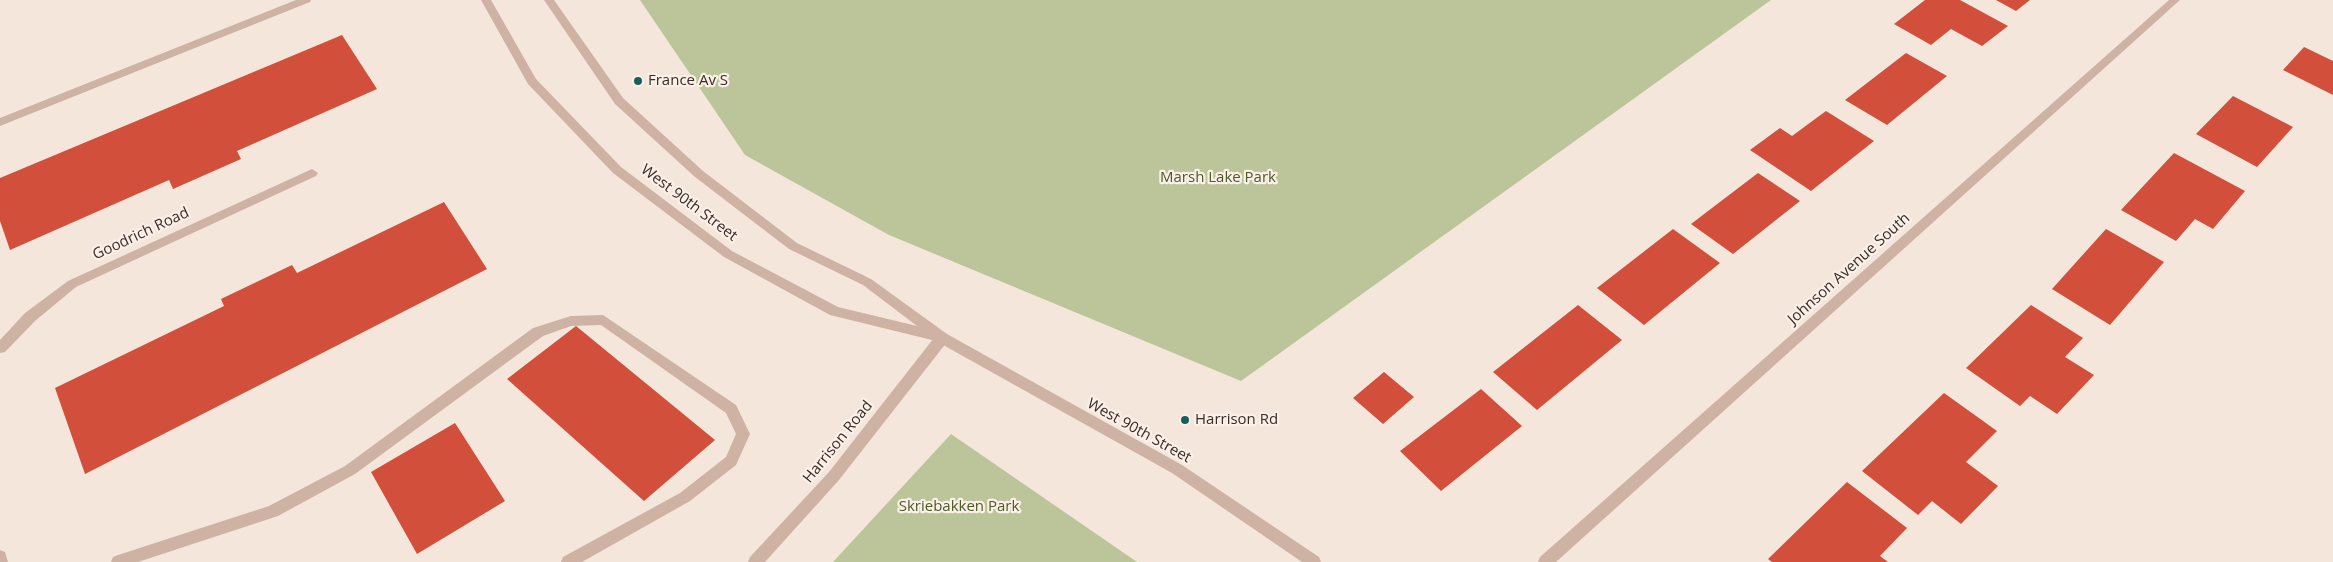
<!DOCTYPE html>
<html>
<head>
<meta charset="utf-8">
<style>
	body { margin:0 }
	canvas { display:block; background:#f4e6db }
</style>
</head>
<body>
<canvas width="2333" height="562"></canvas>
<script>
const g = document.querySelector('canvas').getContext('2d');
g.lineJoin = 'round';
function fill(path, color) {
  g.fillStyle = color;
  g.fill(path, 'evenodd');
}
function poly(rows) {
  const path = new Path2D();
  for (const r of rows) {
    path.moveTo(r[0], r[1]);
    for (let i = 2; i < r.length; i += 2) path.lineTo(r[i], r[i + 1]);
  }
  return path;
}
function stroke(path, color, width, dash) {
  g.strokeStyle = color;
  g.lineWidth = width;
  g.lineCap = dash ? 'butt' : 'round';
  g.setLineDash(dash || []);
  g.stroke(path);
}
function label(font, color, halo, rows, align = 'center') {
  g.font = font + ' "Open Sans",sans-serif';
  g.lineWidth = 4.5;
  g.setLineDash([]);
  g.textBaseline = 'middle';
  g.strokeStyle = halo;
  g.fillStyle = color;
  for (const [text, x, y, turn = 0] of rows) {
    g.save();
    g.translate(x, y);
    g.rotate((+turn || 0) * Math.PI / 180);
    g.textAlign = isNaN(turn) ? turn : align;
    if (halo) g.strokeText(text, 0, 0);
    g.fillText(text, 0, 0);
    g.restore();
  }
}
const green = poly([
	[640,0,1771,0,1241,381,889,235,745,155],
	[951,434,1137,562,833,562]
]);
const building = poly([
	[1925,0,1960,0,2008,26,1982,46,1951,29,1931,45,1894,24],
	[1996,0,2030,0,2016,11],
	[342,35,377,89,237,151,241,159,173,189,169,180,10,250,0,221,0,178],
	[2304,47,2333,61,2333,95,2283,70],
	[1906,53,1947,76,1887,125,1845,100],
	[2233,96,2293,127,2257,167,2196,134],
	[1826,111,1874,141,1811,191,1750,150,1780,128,1792,136],
	[2174,153,2245,191,2213,229,2195,219,2176,241,2121,210],
	[1758,173,1800,201,1733,254,1691,224],
	[444,202,487,269,85,474,55,388,224,306,221,299,292,265,297,273],
	[1673,229,1720,263,1644,325,1597,288],
	[2106,229,2164,262,2110,325,2052,289],
	[1578,305,1622,340,1537,410,1493,372],
	[2031,305,2083,338,2065,357,2094,375,2057,414,2030,396,2020,406,1966,368],
	[576,326,715,440,644,501,507,379],
	[1384,372,1414,397,1383,424,1353,398],
	[1481,389,1522,426,1441,491,1400,451],
	[1944,393,1997,431,1966,462,1998,486,1961,524,1932,501,1918,515,1862,471],
	[455,423,505,501,417,554,371,472],
	[1847,482,1907,528,1880,556,1888,562,1772,562,1768,559]
]);
const service = poly([
	[296,0,311,0,310,2,0,126,0,118,296,0],
	[312,169,318,173,316,176,76,287,35,321,5,352,0,353,0,340,25,313,68,281,312,169],
	[603,315,736,405,750,434,736,465,690,501,582,562,561,562,563,557,680,493,726,457,736,434,726,413,601,325,571,326,543,336,355,474,278,516,138,562,111,562,113,557,118,555,269,506,345,466,533,328,571,316,603,315],
	[0,550,5,552,8,562,0,562,0,550]
]);
const minor = poly([
	[2169,0,2180,0,1556,562,1538,562,1540,557,2169,0],
	[942,333,947,334,948,338,947,342,839,480,765,562,748,562,750,557,829,472,937,334,942,333]
]);
const tertiary = poly([
	[481,0,491,0,536,79,621,167,732,251,838,307,917,326,863,285,789,249,695,177,615,104,544,0,554,0,623,98,703,171,797,243,871,279,947,334,1182,465,1319,557,1321,562,1302,562,1172,473,936,341,830,315,724,257,613,173,528,84,481,0]
]);
const markers = [
	[638,81,5,"#185f5c"],
	[1185,420,5,"#185f5c"]
];
const poiNames = [
	["France Av S",648,81],
	["Harrison Rd",1195,420]
];
const parkNames = [
	["Marsh Lake Park",1218,178],
	["Skriebakken Park",959,507]
];
const streetNames = [
	["West 90th Street",689,203,37],
	["Goodrich Road",141,234,-25],
	["Johnson Avenue South",1849,269,-42],
	["West 90th Street",1139,431,29],
	["Harrison Road",838,442,-51]
];
fill(green, '#bbc599');
fill(building, '#d24f3b');
fill(service, '#ceb3a5');
fill(minor, '#ceb3a5');
fill(tertiary, '#ceb3a5');
for (const [x, y, r, color] of markers) {
  const dot = new Path2D();
  dot.arc(x, y, r, 0, 2 * Math.PI);
  g.fillStyle = color;
  g.fill(dot);
  stroke(dot, '#fbf0e8', 2);
}
label('15px', '#392b27', '#fbf0e8', poiNames, 'left');
label('15px', '#4d5a28', '#fbf0e8', parkNames);
label('15px', '#392b27', '#fbf0e8', streetNames);
</script>
</body>
</html>
